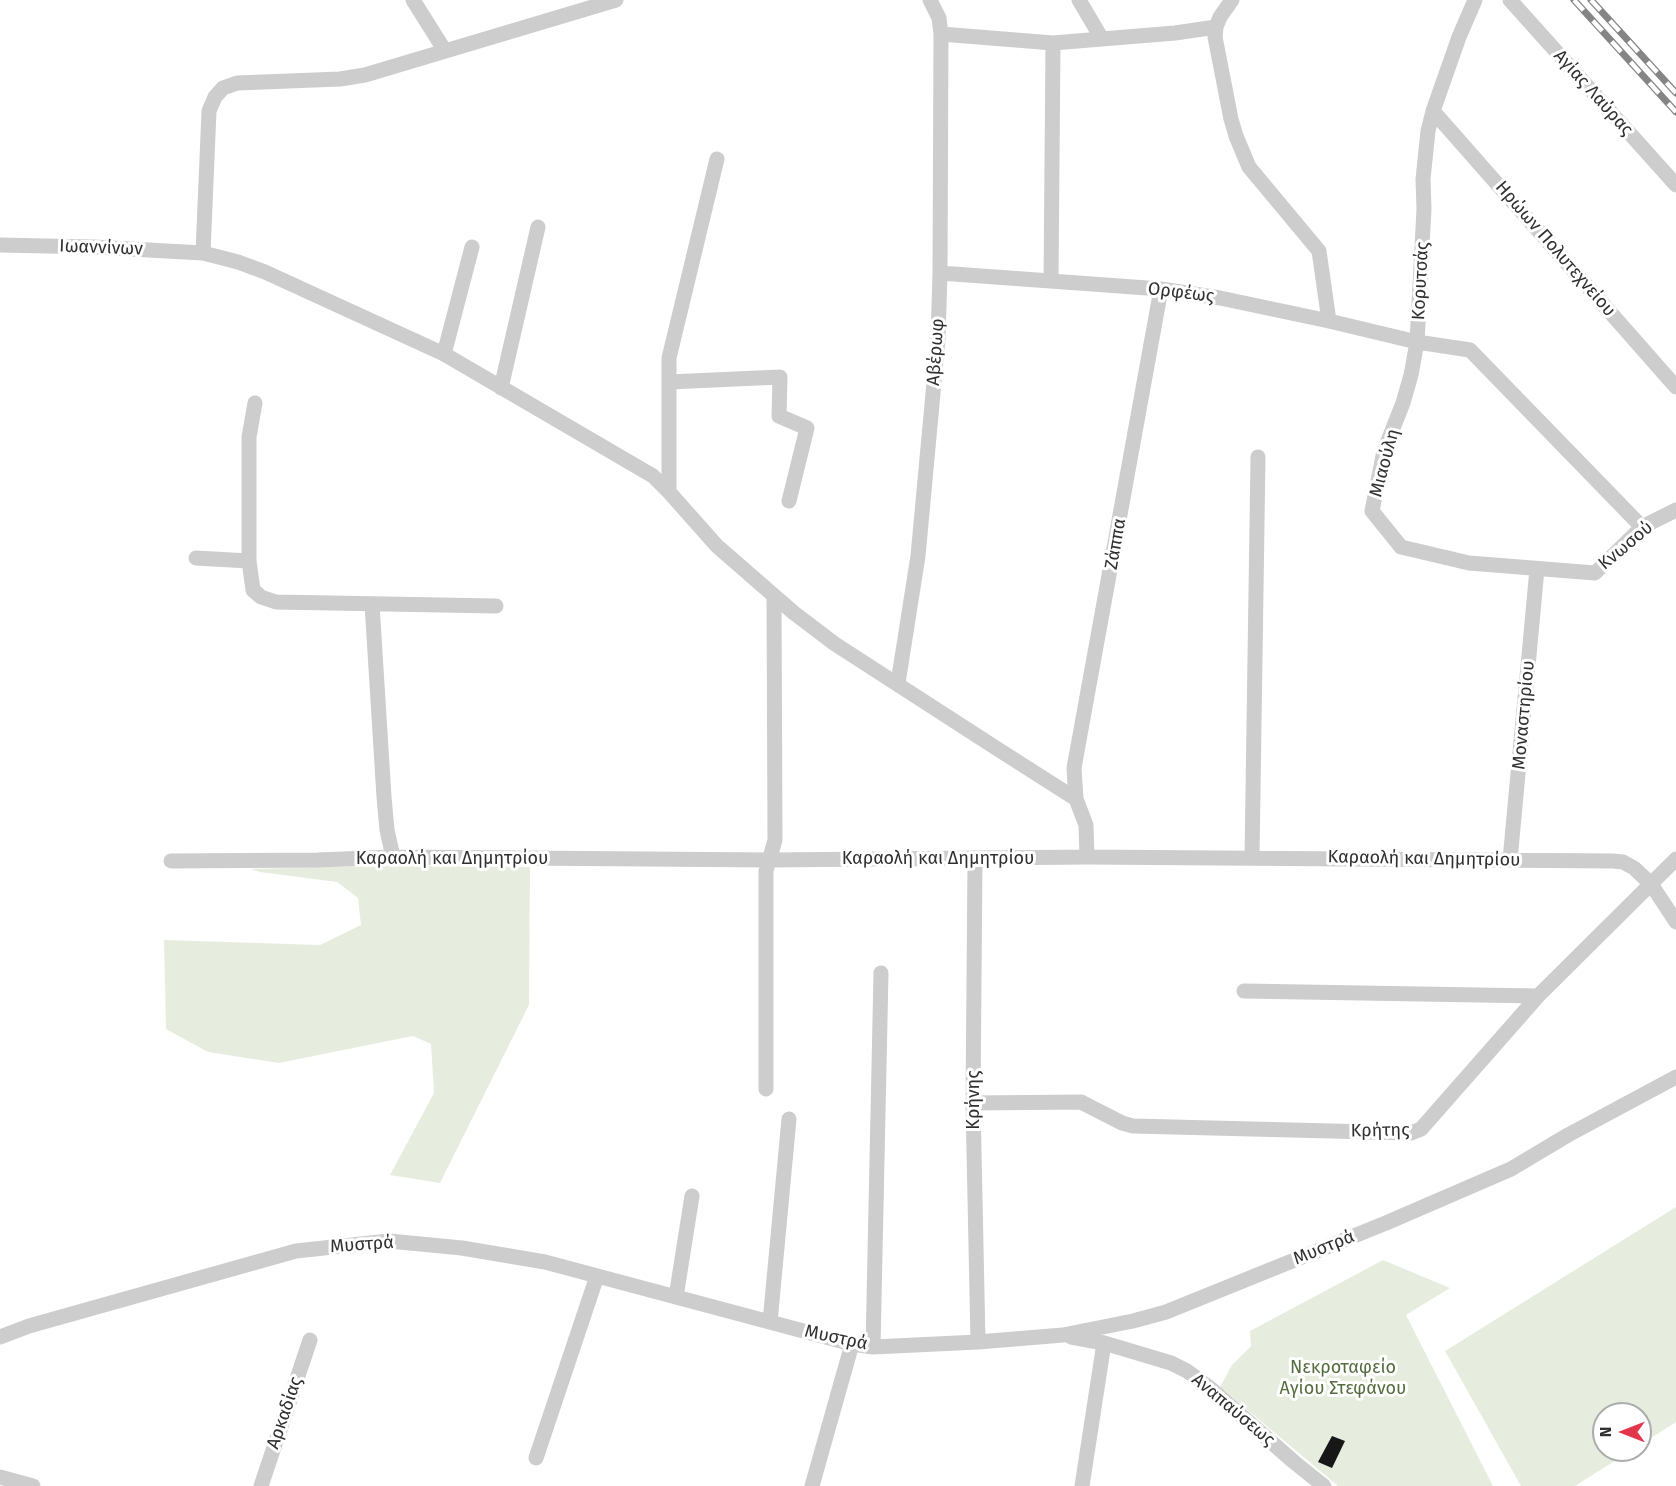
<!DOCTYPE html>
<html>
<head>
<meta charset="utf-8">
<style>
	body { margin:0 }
	#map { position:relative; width:1676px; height:1486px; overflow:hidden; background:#fff; font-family:"Fira Sans",sans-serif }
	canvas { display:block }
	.north { position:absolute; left:1592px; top:1402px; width:60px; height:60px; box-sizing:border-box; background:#fff; border:2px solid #acacac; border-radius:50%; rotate:270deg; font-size:16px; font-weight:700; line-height:24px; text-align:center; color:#303030 }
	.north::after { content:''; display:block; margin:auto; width:21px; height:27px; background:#e3364a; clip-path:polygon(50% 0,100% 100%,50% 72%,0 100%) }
</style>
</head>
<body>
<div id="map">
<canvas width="1676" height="1486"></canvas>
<div class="north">N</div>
</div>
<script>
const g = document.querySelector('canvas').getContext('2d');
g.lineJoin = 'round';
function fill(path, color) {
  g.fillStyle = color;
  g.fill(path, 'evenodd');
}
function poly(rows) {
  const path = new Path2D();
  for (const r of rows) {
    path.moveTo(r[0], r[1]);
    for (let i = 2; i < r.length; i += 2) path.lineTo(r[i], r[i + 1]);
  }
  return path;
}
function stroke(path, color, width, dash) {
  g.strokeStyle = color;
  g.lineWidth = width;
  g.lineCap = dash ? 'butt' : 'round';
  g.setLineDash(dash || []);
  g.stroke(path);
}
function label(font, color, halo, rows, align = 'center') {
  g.font = font + ' "Fira Sans",sans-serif';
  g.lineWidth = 6;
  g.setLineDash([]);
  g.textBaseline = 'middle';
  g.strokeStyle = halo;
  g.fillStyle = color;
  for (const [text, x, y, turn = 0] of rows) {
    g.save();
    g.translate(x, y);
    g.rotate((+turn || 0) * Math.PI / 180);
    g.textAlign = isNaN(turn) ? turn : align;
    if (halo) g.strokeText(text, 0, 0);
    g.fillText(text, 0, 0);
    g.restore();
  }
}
const green = poly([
	[397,865,530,867,529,1005,440,1183,390,1175,434,1093,431,1044,413,1036,279,1063,208,1052,166,1029,164,940,320,945,361,925,358,898,337,882,260,872,251,869],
	[1676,1207,1676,1422,1640,1445,1640,1414,1604,1414,1604,1450,1632,1450,1575,1486,1521,1486,1445,1351],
	[1383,1260,1450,1288,1406,1315,1493,1486,1338,1486,1220,1387,1232,1365,1251,1346,1250,1331]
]);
const building = poly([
	[1332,1436,1345,1441,1332,1468,1318,1462]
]);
const minor = poly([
	[413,0,445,51],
	[1079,0,1102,39],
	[1232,0,1220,17,1216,27,1215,37,1231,119,1236,136,1249,167,1319,251,1329,321],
	[1475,0,1459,37,1433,111,1428,131,1423,179,1424,209,1417,342,1470,350,1642,527],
	[1510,0,1676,185],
	[941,34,1053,43,1175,33,1216,27],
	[1433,111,1676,387],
	[0,245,94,247,203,253],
	[472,247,444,354,653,476,669,492,717,546,794,613,835,644,996,748,1076,799,1086,825,1087,857],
	[940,273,1161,289,1220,298,1329,321,1417,342,1411,375,1403,403,1384,451,1372,511,1401,547,1469,563,1595,573,1642,527,1676,510],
	[1051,281,1053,43],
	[444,354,265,272,238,262,203,253,209,111,215,97,223,88,237,83,340,79,365,75,616,0],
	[669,382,780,377,779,416,807,428,789,501],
	[501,388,538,227],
	[255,403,249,437,249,561,253,590,261,597,276,602,496,606],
	[669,492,669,358,717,159],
	[196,558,249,561],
	[372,604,384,797,387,830,393,857],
	[898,683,918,556,938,339,940,273,941,34,939,18,930,0],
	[1076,799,1074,768,1161,289],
	[975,858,973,1103,978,1342],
	[1252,858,1258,457],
	[1510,860,1537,569],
	[171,861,318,860,393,857,771,860,1087,857,1613,861,1623,862,1634,868,1651,884,1676,922],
	[1244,991,1538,996],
	[766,1089,766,871,775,840,774,596],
	[973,1103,1081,1102,1122,1123,1133,1126,1411,1133,1421,1129,1538,996,1676,859],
	[676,1297,692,1196],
	[770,1322,789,1119],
	[0,1337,29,1326,296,1251,389,1241,462,1248,545,1262,852,1344,873,1347,978,1342,1063,1335,1133,1321,1166,1312,1386,1223,1511,1169,1568,1135,1676,1077],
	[1071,1337,1104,1343,1151,1357,1171,1363,1187,1371,1210,1388,1294,1462,1324,1486],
	[873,1347,881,973],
	[536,1458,597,1276],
	[0,1477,33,1486],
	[261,1486,310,1340],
	[812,1486,852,1344],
	[1082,1486,1104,1343]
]);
const rail = poly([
	[1574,0,1676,112],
	[1591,0,1676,93]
]);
const streetNames = [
	["Αγίας Λαύρας",1593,93,48],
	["Ιωαννίνων",101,248,2],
	["Ηρώων Πολυτεχνείου",1555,249,49],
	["Κορυτσάς",1421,281,-87],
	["Ορφέως",1181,293,7],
	["Αβέρωφ",936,352,-86],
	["Μιαούλη",1385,463,-75],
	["Ζάππα",1116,544,-80],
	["Κνωσού",1626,546,-40],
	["Μοναστηρίου",1524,715,-85],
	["Καραολή και Δημητρίου",452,859],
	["Καραολή και Δημητρίου",938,859],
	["Καραολή και Δημητρίου",1424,859,1],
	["Κρήνης",974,1100,-90],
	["Κρήτης",1380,1131,-1],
	["Μυστρά",362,1245,-4],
	["Μυστρά",1324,1248,-22],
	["Μυστρά",836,1338,12],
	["Αναπαύσεως",1233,1410,40],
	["Αρκαδίας",285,1413,-71]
];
const parkNames = [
	["Νεκροταφείο",1343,1368],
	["Αγίου Στεφάνου",1343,1389]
];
fill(green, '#e7edde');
fill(building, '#171717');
stroke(minor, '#cdcdcd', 15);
stroke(rail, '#858585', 7);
stroke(rail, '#fff', 4.5, [14]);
label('18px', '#303030', '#fff', streetNames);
label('18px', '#556c3e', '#fff', parkNames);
</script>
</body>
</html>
